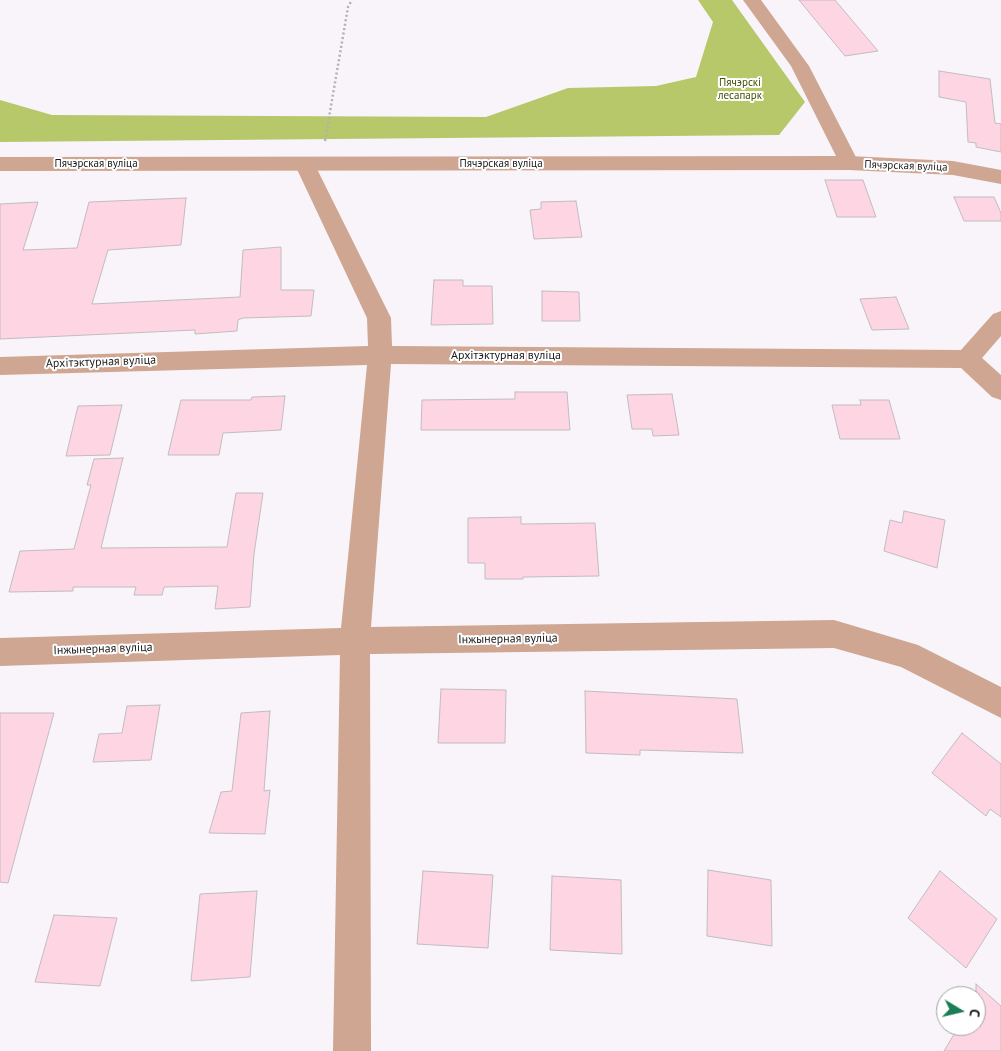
<!DOCTYPE html>
<html>
<head>
<meta charset="utf-8">
<style>
	body { margin:0 }
	#map { position:relative; width:1001px; height:1051px; overflow:hidden; background:#f8f4f9; font-family:"PT Sans",sans-serif }
	canvas { display:block }
	.north { position:absolute; left:936px; top:986px; width:50px; height:50px; box-sizing:border-box; background:#fff; border:1px solid #a3a3a3; border-radius:50%; rotate:99deg; font-size:14px; font-weight:700; line-height:20px; text-align:center; color:#1a191a }
	.north::after { content:''; display:block; margin:auto; width:18px; height:22px; background:#1c7e56; clip-path:polygon(50% 0,100% 100%,50% 72%,0 100%) }
</style>
</head>
<body>
<div id="map">
<canvas width="1001" height="1051"></canvas>
<div class="north">С</div>
</div>
<script>
const g = document.querySelector('canvas').getContext('2d');
g.lineJoin = 'round';
function fill(path, color) {
  g.fillStyle = color;
  g.fill(path, 'evenodd');
}
function poly(rows) {
  const path = new Path2D();
  for (const r of rows) {
    path.moveTo(r[0], r[1]);
    for (let i = 2; i < r.length; i += 2) path.lineTo(r[i], r[i + 1]);
  }
  return path;
}
function stroke(path, color, width, dash) {
  g.strokeStyle = color;
  g.lineWidth = width;
  g.lineCap = dash ? 'butt' : 'round';
  g.setLineDash(dash || []);
  g.stroke(path);
}
function label(font, color, halo, rows, align = 'center') {
  g.font = font + ' "PT Sans",sans-serif';
  g.lineWidth = 4;
  g.setLineDash([]);
  g.textBaseline = 'middle';
  g.strokeStyle = halo;
  g.fillStyle = color;
  for (const [text, x, y, turn = 0] of rows) {
    g.save();
    g.translate(x, y);
    g.rotate((+turn || 0) * Math.PI / 180);
    g.textAlign = isNaN(turn) ? turn : align;
    if (halo) g.strokeText(text, 0, 0);
    g.fillText(text, 0, 0);
    g.restore();
  }
}
const forest = poly([
	[698,0,732,0,805,102,779,135,0,142,0,100,52,115,486,117,568,88,656,86,696,77,713,22]
]);
const building = poly([
	[799,0,835,0,878,51,845,56,799,0],
	[939,71,990,79,995,123,1001,124,1001,152,976,147,976,143,968,142,966,102,939,97,939,71],
	[825,180,863,180,876,217,837,217,825,180],
	[954,197,994,197,1001,213,1001,221,964,221,954,197],
	[186,198,181,245,108,250,92,304,240,297,243,250,281,247,281,290,314,290,311,316,243,318,238,320,237,331,195,334,195,330,0,339,0,204,38,202,23,250,77,248,89,202,186,198],
	[576,201,582,237,534,239,530,210,541,209,541,202,576,201],
	[434,280,463,280,463,286,492,286,493,324,431,325,434,280],
	[542,291,579,292,580,321,542,321,542,291],
	[896,297,909,329,872,330,860,299,896,297],
	[515,392,567,392,570,430,421,430,422,400,515,399,515,392],
	[672,394,679,435,653,436,652,429,632,429,627,395,672,394],
	[285,396,281,430,223,433,219,455,168,455,181,400,251,400,252,397,285,396],
	[860,400,889,400,900,439,840,439,832,405,861,405,860,400],
	[122,405,110,455,66,456,78,406,122,405],
	[123,458,101,548,227,547,236,493,263,493,254,554,250,607,215,609,218,586,164,587,162,595,134,595,136,587,73,587,73,591,9,592,20,551,74,549,91,485,87,485,94,459,123,458],
	[904,511,945,520,937,568,884,551,890,520,902,523,904,511],
	[521,517,521,524,595,523,599,576,523,577,523,579,485,579,485,563,468,563,468,518,521,517],
	[441,689,506,690,505,743,438,743,441,689],
	[585,691,737,699,743,753,640,750,640,755,586,753,585,691],
	[160,705,151,760,93,762,99,734,122,733,127,706,160,705],
	[270,711,264,791,270,790,265,834,209,833,221,792,232,791,241,713,270,711],
	[0,713,54,713,8,883,0,882,0,713],
	[962,733,1001,764,1001,817,990,809,986,816,932,773,962,733],
	[708,870,771,880,772,946,707,936,708,870],
	[423,871,493,875,488,948,417,944,423,871],
	[940,871,997,919,966,968,908,918,940,871],
	[552,876,621,880,622,954,550,950,552,876],
	[257,891,250,977,191,981,200,894,257,891],
	[54,915,117,918,100,986,35,982,54,915],
	[976,984,1001,1006,1001,1051,944,1051,959,1026,976,1026,976,984]
]);
const path = poly([
	[325,141,348,7,352,0]
]);
const minor = poly([
	[743,0,761,0,809,66,859,163,856,168,849,170,842,168,791,66,743,0],
	[305,158,312,160,315,165,391,318,392,346,961,350,993,314,1001,311,1001,336,982,358,1001,375,1001,400,992,397,961,368,391,364,371,627,834,620,918,645,1001,687,1001,718,901,667,834,648,370,654,371,1051,333,1051,340,655,0,666,0,638,341,628,367,365,0,375,0,357,368,346,367,318,295,165,298,160,305,158]
]);
const tertiary = poly([
	[849,156,953,161,1001,170,1001,184,953,175,849,170,0,171,0,157,849,156]
]);
const farParknames = [
	["Пячэрскі",740,83],
	["лесапарк",740,96]
];
const farStreetnames = [
	["Пячэрская вуліца",96,164],
	["Пячэрская вуліца",501,164],
	["Пячэрская вуліца",906,166,2]
];
const streetNames = [
	["Архітэктурная вуліца",506,356],
	["Архітэктурная вуліца",101,362,-2],
	["Інжынерная вуліца",508,639,-1],
	["Інжынерная вуліца",103,649,-2]
];
fill(forest, '#b6c869');
fill(building, '#fed5e2');
stroke(building, '#c2bcbe', 1);
stroke(path, '#b3b0b3', 2.5, [2, 2.5]);
fill(minor, '#cea691');
fill(tertiary, '#cea691');
label('11px', '#454f05', '#fff', farParknames);
label('11px', '#1a191a', '#fff', farStreetnames);
label('12px', '#1a191a', '#fff', streetNames);
</script>
</body>
</html>
